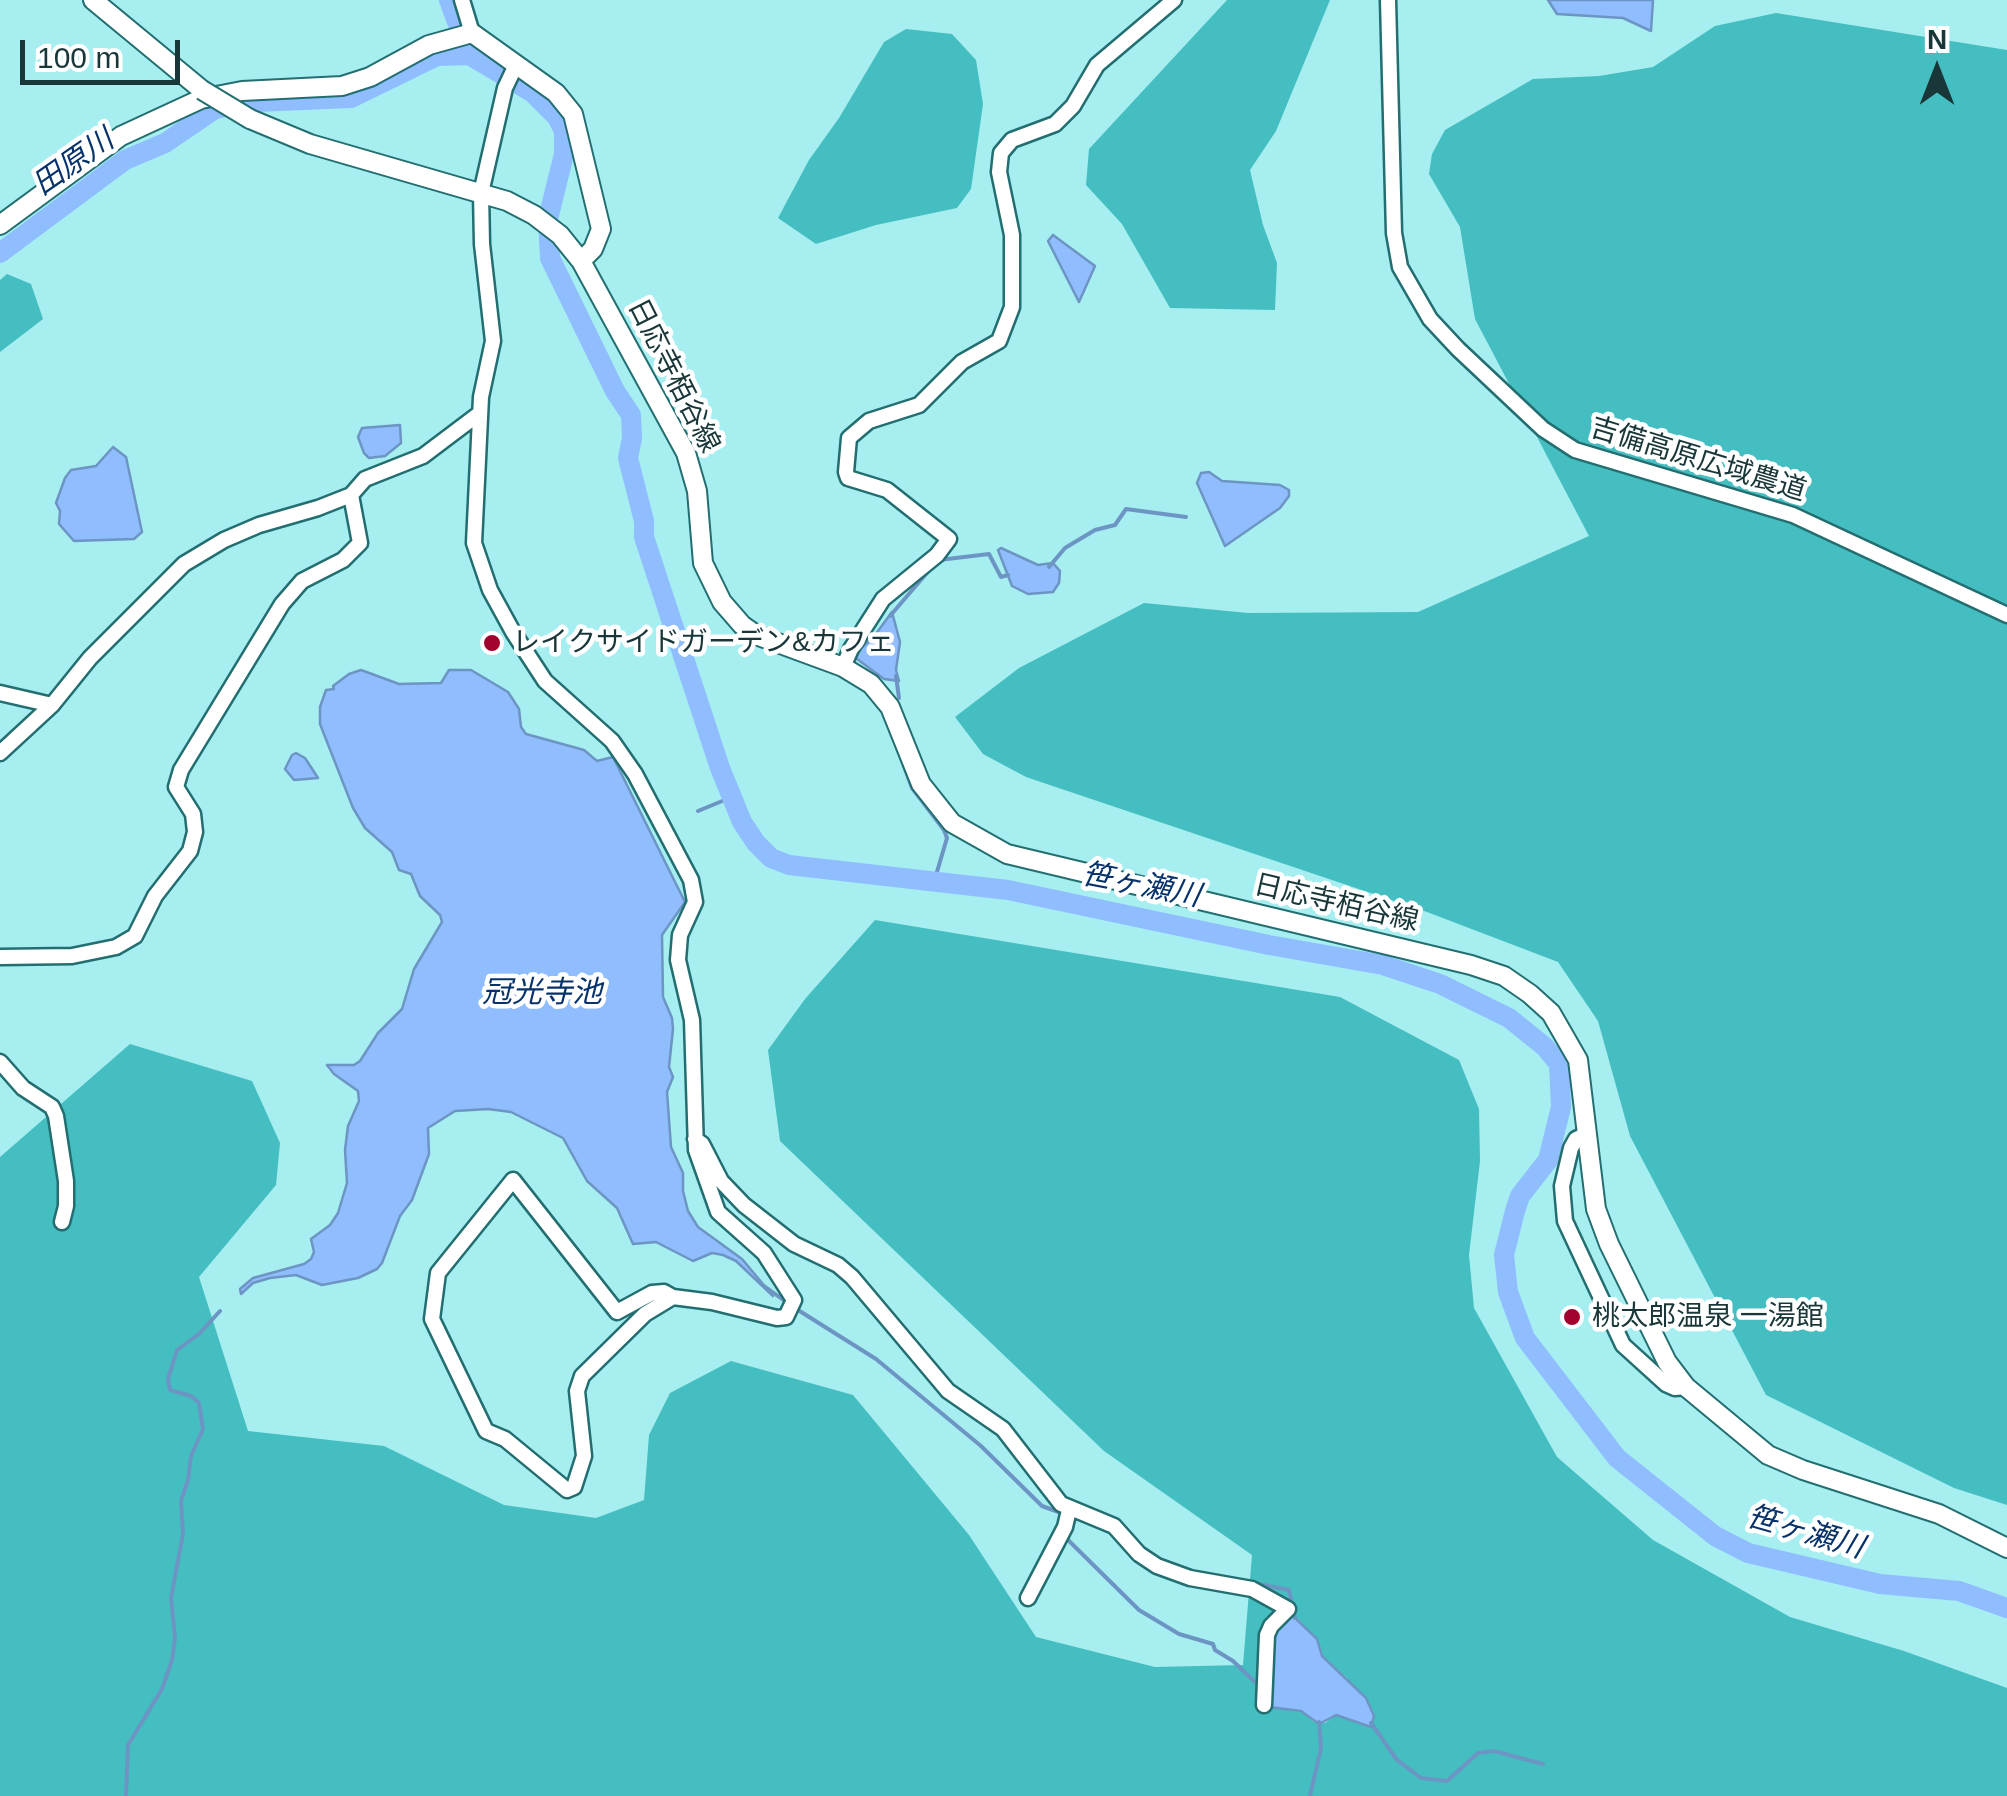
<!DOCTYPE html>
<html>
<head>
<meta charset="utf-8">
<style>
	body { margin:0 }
	#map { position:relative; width:2007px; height:1796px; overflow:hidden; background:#a6eef0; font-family:Arial,sans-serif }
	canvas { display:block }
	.north { position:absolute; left:1887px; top:20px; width:100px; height:100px; -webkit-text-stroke:8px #fff; paint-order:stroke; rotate:0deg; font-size:28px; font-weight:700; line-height:40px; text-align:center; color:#193738 }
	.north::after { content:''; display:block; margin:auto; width:35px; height:45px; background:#193738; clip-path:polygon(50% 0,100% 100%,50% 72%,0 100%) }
	.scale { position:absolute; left:20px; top:40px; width:160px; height:45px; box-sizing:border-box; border:5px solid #193738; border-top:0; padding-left:12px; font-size:30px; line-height:35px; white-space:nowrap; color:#193738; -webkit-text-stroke:8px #fff; paint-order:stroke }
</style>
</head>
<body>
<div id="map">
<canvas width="2007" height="1796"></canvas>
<div class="north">N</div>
<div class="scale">100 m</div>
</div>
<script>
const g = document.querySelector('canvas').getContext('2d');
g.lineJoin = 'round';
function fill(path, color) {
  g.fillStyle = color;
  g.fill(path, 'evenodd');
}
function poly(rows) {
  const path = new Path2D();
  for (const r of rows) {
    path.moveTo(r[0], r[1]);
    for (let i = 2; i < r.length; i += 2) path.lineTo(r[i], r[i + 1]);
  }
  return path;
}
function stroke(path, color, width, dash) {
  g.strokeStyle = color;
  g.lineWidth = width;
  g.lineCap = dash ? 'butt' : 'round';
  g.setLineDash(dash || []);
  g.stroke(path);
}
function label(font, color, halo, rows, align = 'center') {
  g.font = font + ' Arial,"Noto Sans JP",sans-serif';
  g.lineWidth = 9;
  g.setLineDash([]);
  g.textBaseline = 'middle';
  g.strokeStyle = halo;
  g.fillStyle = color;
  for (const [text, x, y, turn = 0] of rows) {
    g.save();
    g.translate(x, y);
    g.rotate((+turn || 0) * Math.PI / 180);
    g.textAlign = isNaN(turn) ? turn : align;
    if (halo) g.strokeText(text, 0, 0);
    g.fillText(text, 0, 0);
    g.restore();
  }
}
const forest = poly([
	[1227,0,1330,0,1276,131,1250,170,1263,225,1277,263,1275,310,1170,308,1122,224,1086,185,1089,149],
	[1776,13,2007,50,2007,1505,1954,1488,1766,1395,1630,1136,1598,1021,1558,962,1427,912,1026,777,983,754,955,717,1019,668,1144,603,1248,613,1418,612,1589,536,1475,319,1460,227,1429,174,1432,154,1445,130,1533,79,1599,76,1653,67,1715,26],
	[906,29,952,34,976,60,983,104,971,189,957,208,876,225,816,244,778,218,809,160,839,118,884,42],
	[7,274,31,284,43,319,0,352,0,280],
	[875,920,1340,997,1459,1060,1479,1109,1480,1161,1469,1255,1474,1308,1557,1457,1653,1540,1790,1617,1904,1651,2007,1688,2007,1796,0,1796,0,1157,130,1044,252,1081,280,1143,276,1185,199,1277,248,1431,384,1446,504,1505,596,1518,644,1500,649,1435,670,1393,731,1361,853,1395,969,1535,1036,1637,1155,1667,1243,1665,1252,1555,1104,1451,780,1141,768,1050,805,999],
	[1298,1619,1317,1639,1322,1656,1347,1678,1361,1723,1336,1715,1325,1723,1314,1722,1301,1711,1282,1707]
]);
const water = poly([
	[1548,0,1653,0,1651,31,1623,18,1557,14,1548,0],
	[1053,235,1095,266,1079,302,1048,241,1053,235],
	[400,425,401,443,385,456,369,458,364,453,358,437,362,428,400,425],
	[113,447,126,457,142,532,134,539,74,541,59,524,60,511,56,503,65,478,71,470,96,466,113,447],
	[1209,472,1222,481,1280,485,1289,490,1289,496,1280,508,1225,546,1197,483,1201,473,1209,472],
	[1001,548,1038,565,1053,563,1060,571,1059,583,1053,592,1028,594,1012,586,998,550,1001,548],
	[892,612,900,642,896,670,899,681,884,679,853,656,875,635,892,612],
	[361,670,399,684,441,683,449,670,471,670,508,692,519,709,521,727,526,734,584,750,597,761,613,757,685,902,662,935,663,997,672,1018,673,1029,669,1067,673,1077,667,1092,671,1147,683,1173,683,1191,688,1211,698,1227,742,1259,773,1296,736,1261,723,1255,712,1253,693,1261,656,1242,633,1244,617,1208,587,1181,563,1138,511,1112,488,1109,455,1111,428,1128,429,1154,412,1200,400,1216,382,1263,377,1269,358,1278,322,1285,296,1275,270,1278,253,1283,241,1294,240,1289,253,1278,304,1264,311,1259,314,1252,311,1239,330,1225,338,1213,347,1183,345,1150,348,1126,359,1101,358,1091,334,1074,327,1065,354,1065,360,1061,378,1033,402,1009,414,969,442,922,440,915,420,896,411,874,399,870,392,852,365,828,353,808,320,724,320,707,326,690,334,689,333,686,349,674,361,670],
	[296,753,305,758,318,778,294,780,285,769,292,755,296,753],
	[1292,1615,1317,1639,1322,1656,1366,1698,1374,1716,1371,1727,1336,1715,1319,1724,1301,1711,1269,1707,1274,1637,1278,1628,1292,1615]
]);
const stream = poly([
	[939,560,989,554,1001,577,1008,575],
	[1049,567,1065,548,1095,530,1115,525,1126,509,1186,517],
	[890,616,932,567],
	[896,676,899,698],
	[897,747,912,788,944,830,947,838,934,882],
	[698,811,732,797],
	[764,1286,789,1304],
	[798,1310,876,1359,981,1446,1042,1506,1064,1514],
	[1065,1537,1139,1610,1179,1634,1213,1644,1215,1650,1233,1661,1259,1686],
	[1254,1583,1289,1590,1295,1618],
	[1371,1723,1397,1760,1421,1778,1447,1781,1478,1753,1494,1751,1543,1764],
	[126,1796,128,1745,162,1689,172,1660,175,1638,171,1598,183,1534,181,1501,188,1480,191,1456,203,1429,199,1403,191,1396,170,1390,168,1379,177,1350,199,1334,220,1311],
	[1310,1796,1321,1748,1319,1722]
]);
const river = poly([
	[449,0,469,55,533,93,557,117,564,131,564,154,548,219,550,258,615,391,631,415,632,438,628,458,644,521,644,537,720,768,742,822,756,843,771,858,789,865,1008,890,1269,945,1383,965,1440,984,1509,1018,1545,1047,1559,1064,1561,1107,1548,1160,1520,1196,1515,1211,1504,1255,1508,1292,1525,1338,1617,1458,1715,1536,1748,1553,1880,1584,1959,1591,2007,1608],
	[0,253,125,160,165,143,215,109,256,102,351,98,437,56,469,55]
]);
const minor = poly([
	[462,0,472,33],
	[1388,0,1394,233,1400,267,1430,319,1458,349,1543,429,1575,450,1793,515,2007,615],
	[516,65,505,88,481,193,482,244,493,341,481,397,474,543,490,590,513,632,545,681,612,741,635,774,691,880,695,902,680,935,678,960,692,1020,696,1150,718,1212,764,1253,794,1300,786,1317,777,1318,712,1302,673,1297,664,1292,652,1293,617,1312,513,1180,438,1273,432,1319,486,1431,505,1439,567,1490,574,1487,584,1456,577,1391,582,1376,645,1314,673,1297],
	[843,667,851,649,883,599,937,555,949,539,887,490,848,478,846,472,849,438,869,421,919,405,962,362,999,341,1012,307,1012,235,999,172,1001,153,1012,140,1055,124,1073,106,1097,65,1174,0],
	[0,693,52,705],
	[0,753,52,705,90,658,184,564,224,540,259,525,318,508,351,495,365,479,423,456,480,413],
	[0,957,72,956,116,947,135,936,155,896,190,851,195,832,193,814,176,787,181,770,282,604,302,581,343,560,360,543,351,495],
	[0,1062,23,1088,52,1107,56,1116,66,1181,66,1206,62,1222],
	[1587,1134,1576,1139,1571,1148,1562,1186,1565,1221,1623,1345,1666,1384,1675,1388,1686,1387],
	[695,1139,702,1144,721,1181,744,1205,794,1244,838,1265,852,1277,948,1391,1003,1429,1061,1504,1114,1526,1139,1554,1157,1566,1190,1578,1252,1589,1288,1609,1271,1626,1267,1635,1264,1705],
	[1028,1598,1065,1527,1069,1510]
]);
const major = poly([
	[93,0,202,90],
	[250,119,310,144,507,201,534,215,560,235,581,261,686,453,697,491,703,563,722,602,742,625,756,635,843,667,871,684,890,707,921,784,952,823,1007,854,1471,965,1504,976,1530,994,1551,1013,1578,1060,1596,1209,1609,1244,1667,1362,1686,1387,1768,1455,1803,1470,1939,1514,2007,1548],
	[0,225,121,136,201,99,242,91,342,86,370,77,429,45,472,33,556,93,573,114,601,229,593,249,581,261]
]);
const majorBridge = poly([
	[202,90,250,119]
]);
const markers = [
	[492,643,10,"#a2022e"],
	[1572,1317,10,"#a2022e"]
];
const streetNames = [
	["日応寺栢谷線",673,376,63],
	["吉備高原広域農道",1698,460,17],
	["日応寺栢谷線",1336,904,13]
];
const poiNames = [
	["レイクサイドガーデン&カフェ",512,643],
	["桃太郎温泉 一湯館",1592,1317]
];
const waterNames = [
	["田原川",74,163,-35],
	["笹ヶ瀬川",1141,886,11],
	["冠光寺池",542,994],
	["笹ヶ瀬川",1805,1533,16]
];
fill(forest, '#45bec1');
fill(water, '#90bdfe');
stroke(water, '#6c95c3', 2.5);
stroke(stream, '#6c95c3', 4);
stroke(river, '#90bdfe', 20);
stroke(minor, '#236e70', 19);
stroke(major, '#236e70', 22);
stroke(minor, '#fff', 14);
stroke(major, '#fff', 18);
stroke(majorBridge, '#236e70', 22, []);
stroke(majorBridge, '#fff', 18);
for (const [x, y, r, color] of markers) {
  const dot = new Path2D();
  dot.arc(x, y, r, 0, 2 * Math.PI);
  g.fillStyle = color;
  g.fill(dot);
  stroke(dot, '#fff', 4);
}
label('28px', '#193738', '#fff', streetNames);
label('28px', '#193738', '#fff', poiNames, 'left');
label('italic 30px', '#07326a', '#fff', waterNames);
</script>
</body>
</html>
